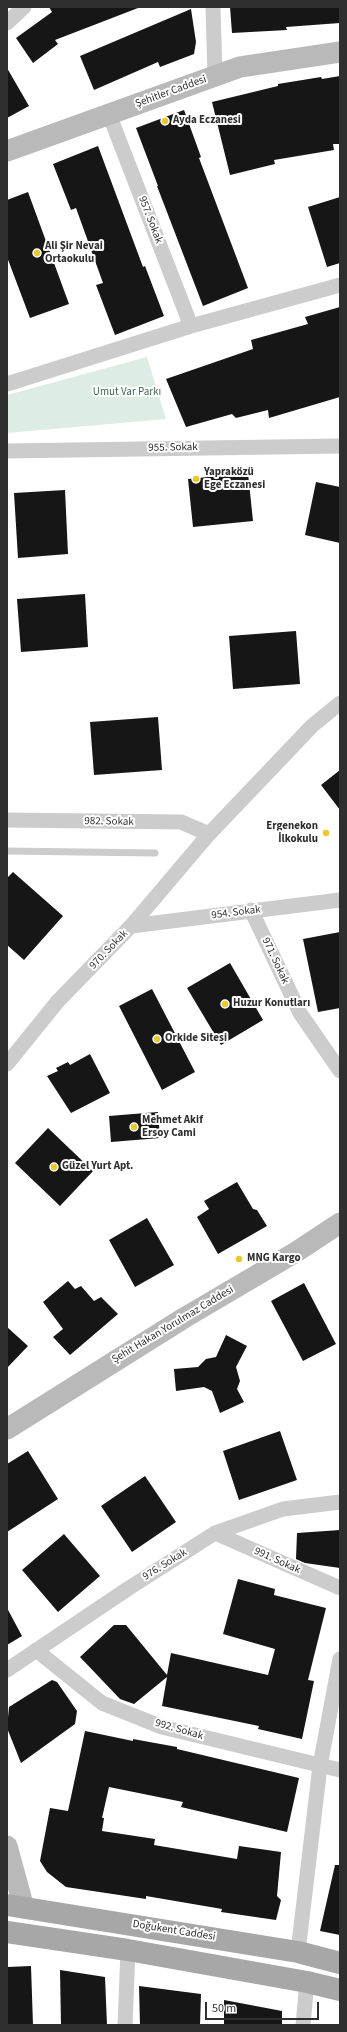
<!DOCTYPE html>
<html>
<head>
<meta charset="utf-8">
<style>
	body { margin:0 }
	#map { position:relative; width:347px; height:2032px; overflow:hidden; background:#fff; font-family:"Source Sans 3",sans-serif }
	canvas { display:block }
	.frame { position:absolute; inset:0; border:8px solid #2f2f2f; pointer-events:none }
	.scale { position:absolute; left:205px; top:2002px; width:114px; height:18px; box-sizing:border-box; border:2px solid #2f2f2f; border-top:0; padding-left:5px; font-size:12px; line-height:14px; white-space:nowrap; color:#2f2f2f; -webkit-text-stroke:3px #fff; paint-order:stroke }
</style>
</head>
<body>
<div id="map">
<canvas width="347" height="2032"></canvas>
<div class="frame"></div>
<div class="scale">50 m</div>
</div>
<script>
const g = document.querySelector('canvas').getContext('2d');
g.lineJoin = 'round';
function fill(path, color) {
  g.fillStyle = color;
  g.fill(path, 'evenodd');
}
function poly(rows) {
  const path = new Path2D();
  for (const r of rows) {
    path.moveTo(r[0], r[1]);
    for (let i = 2; i < r.length; i += 2) path.lineTo(r[i], r[i + 1]);
  }
  return path;
}
function stroke(path, color, width, dash) {
  g.strokeStyle = color;
  g.lineWidth = width;
  g.lineCap = dash ? 'butt' : 'round';
  g.setLineDash(dash || []);
  g.stroke(path);
}
function label(font, color, halo, rows, align = 'center') {
  g.font = font + ' "Source Sans 3",sans-serif';
  g.lineWidth = 4;
  g.setLineDash([]);
  g.textBaseline = 'middle';
  g.strokeStyle = halo;
  g.fillStyle = color;
  for (const [text, x, y, turn = 0] of rows) {
    g.save();
    g.translate(x, y);
    g.rotate((+turn || 0) * Math.PI / 180);
    g.textAlign = isNaN(turn) ? turn : align;
    if (halo) g.strokeText(text, 0, 0);
    g.fillText(text, 0, 0);
    g.restore();
  }
}
const green = poly([
	[147,357,166,419,7,433,7,395]
]);
const building = poly([
	[49,7,138,7,138,8,55,40,58,44,33,63,16,38,52,12],
	[230,7,340,7,340,23,286,27,287,30,232,33],
	[191,9,196,42,194,54,160,67,158,62,94,90,80,56],
	[7,68,29,106,7,118],
	[340,76,340,144,333,144,334,150,274,160,275,164,230,175,212,102,278,86,278,84,321,77,322,79],
	[184,110,201,157,199,158,248,288,203,306,157,186,158,186,136,128],
	[98,146,143,267,145,266,164,316,115,335,96,285,103,283,76,208,71,210,53,164],
	[28,192,69,304,30,318,7,257,7,200],
	[340,197,340,263,327,267,308,207],
	[340,307,340,397,269,418,268,410,236,418,232,414,186,427,166,379,253,349,251,340,308,324,305,317],
	[248,473,253,521,193,527,188,479],
	[316,482,340,487,340,543,305,535],
	[65,490,68,554,18,558,14,493],
	[85,594,88,647,21,652,17,599],
	[296,631,300,684,233,689,229,636],
	[158,717,162,770,94,775,90,722],
	[340,770,340,810,321,785],
	[13,872,63,916,24,960,7,945,7,878],
	[340,932,340,1008,318,1012,303,939],
	[230,963,263,1020,221,1045,187,988],
	[152,989,195,1072,162,1090,119,1006],
	[90,1054,110,1093,71,1113,47,1076,58,1071,56,1068,68,1062,70,1065],
	[158,1112,160,1138,111,1142,109,1116],
	[48,1128,93,1171,60,1206,15,1163],
	[237,1182,253,1209,257,1210,267,1226,218,1254,197,1217,209,1209,204,1201],
	[147,1218,174,1265,135,1287,109,1240],
	[68,1281,75,1289,81,1286,94,1301,101,1297,118,1314,70,1355,53,1337,63,1329,43,1302],
	[304,1283,336,1344,303,1361,271,1301],
	[7,1327,28,1346,7,1368],
	[226,1335,247,1346,236,1367,240,1381,237,1389,244,1402,220,1413,212,1391,204,1387,176,1391,174,1369,198,1367,206,1359,216,1357],
	[280,1431,297,1480,239,1500,223,1451],
	[28,1451,58,1499,7,1532,7,1464],
	[145,1476,176,1522,132,1552,101,1506],
	[340,1530,340,1568,305,1563,296,1559,297,1533],
	[64,1534,100,1576,58,1612,22,1570],
	[238,1579,275,1589,274,1595,326,1608,308,1680,314,1681,302,1739,258,1729,259,1726,162,1706,167,1677,134,1704,120,1699,80,1657,114,1625,126,1625,167,1675,171,1653,268,1675,275,1649,223,1634],
	[7,1608,22,1636,7,1645],
	[52,1680,57,1682,77,1711,75,1724,21,1763,7,1728,9,1707],
	[85,1731,133,1741,133,1739,177,1747,177,1749,299,1778,287,1832,181,1807,183,1802,109,1787,102,1818,104,1818,102,1831,155,1839,154,1845,237,1859,239,1846,281,1852,277,1896,281,1900,276,1920,221,1912,222,1909,146,1896,146,1899,66,1887,47,1872,40,1861,50,1808,68,1811],
	[335,1865,340,1865,340,1935,320,1931],
	[31,1966,33,2025,7,2025,7,1967],
	[60,1970,105,1977,107,2025,61,2025],
	[139,1986,201,1994,200,2025,140,2025],
	[224,2000,282,2011,282,2025,224,2025]
]);
const lane = poly([
	[7,851,155,853]
]);
const street = poly([
	[213,7,215,76],
	[7,23,24,7],
	[109,114,191,326],
	[7,384,191,326,340,285],
	[7,451,340,446],
	[7,820,181,822,209,834],
	[251,910,300,1013,340,1071],
	[131,926,340,900],
	[7,1064,58,1001,131,926,209,834,312,726,340,703],
	[215,1533,340,1588],
	[36,1650,102,1703,162,1727,340,1770],
	[7,1670,129,1588,215,1533,283,1509,340,1502],
	[298,1952,320,1766,340,1659],
	[125,2025,128,1950],
	[303,2025,307,1982]
]);
const secondary = poly([
	[7,151,240,67,340,52],
	[7,1429,184,1318,296,1252,340,1223],
	[7,1846,24,1908]
]);
const primary = poly([
	[7,1905,298,1952,340,1963],
	[7,1932,128,1950,307,1982,340,1990]
]);
const markers = [
	[165,121,4,"#eac92e"],
	[37,253,4,"#eac92e"],
	[196,479,4,"#eac92e"],
	[326,833,4,"#eac92e"],
	[225,1004,4,"#eac92e"],
	[157,1039,4,"#eac92e"],
	[134,1127,4,"#eac92e"],
	[54,1167,4,"#eac92e"],
	[239,1259,4,"#eac92e"]
];
const streetNames = [
	["Şehitler Caddesi",171,92,-20],
	["957. Sokak",150,220,69],
	["955. Sokak",173,448,-1],
	["982. Sokak",109,822,1],
	["954. Sokak",236,913,-7],
	["970. Sokak",109,950,-46],
	["971. Sokak",275,961,65],
	["Şehit Hakan Yorulmaz Caddesi",173,1325,-31],
	["991. Sokak",277,1561,24],
	["976. Sokak",165,1565,-32],
	["992. Sokak",179,1730,16],
	["Doğukent Caddesi",174,1931,9]
];
const poiNames = [
	["Ayda Eczanesi",173,121],
	["Ali Şir Nevai",45,247],
	["Ortaokulu",45,260],
	["Yapraközü",204,473],
	["Ege Eczanesi",204,486],
	["Ergenekon",318,827,"right"],
	["İlkokulu",318,840,"right"],
	["Huzur Konutları",233,1004],
	["Orkide Sitesi",165,1039],
	["Mehmet Akif",142,1121],
	["Ersoy Cami",142,1134],
	["Güzel Yurt Apt.",62,1167],
	["MNG Kargo",247,1259]
];
const parkNames = [
	["Umut Var Parkı",127,393]
];
fill(green, '#ddede3');
fill(building, '#161616');
stroke(lane, '#ccc', 7);
stroke(street, '#ccc', 15);
stroke(secondary, '#b9b9b9', 21);
stroke(primary, '#a7a7a7', 22);
for (const [x, y, r, color] of markers) {
  const dot = new Path2D();
  dot.arc(x, y, r, 0, 2 * Math.PI);
  g.fillStyle = color;
  g.fill(dot);
  stroke(dot, '#fff', 1.5);
}
label('11px', '#2f2f2f', '#fff', streetNames);
label('bold 11px', '#2f2f2f', '#fff', poiNames, 'left');
label('11px', '#3b6c51', '#fff', parkNames);
</script>
</body>
</html>
